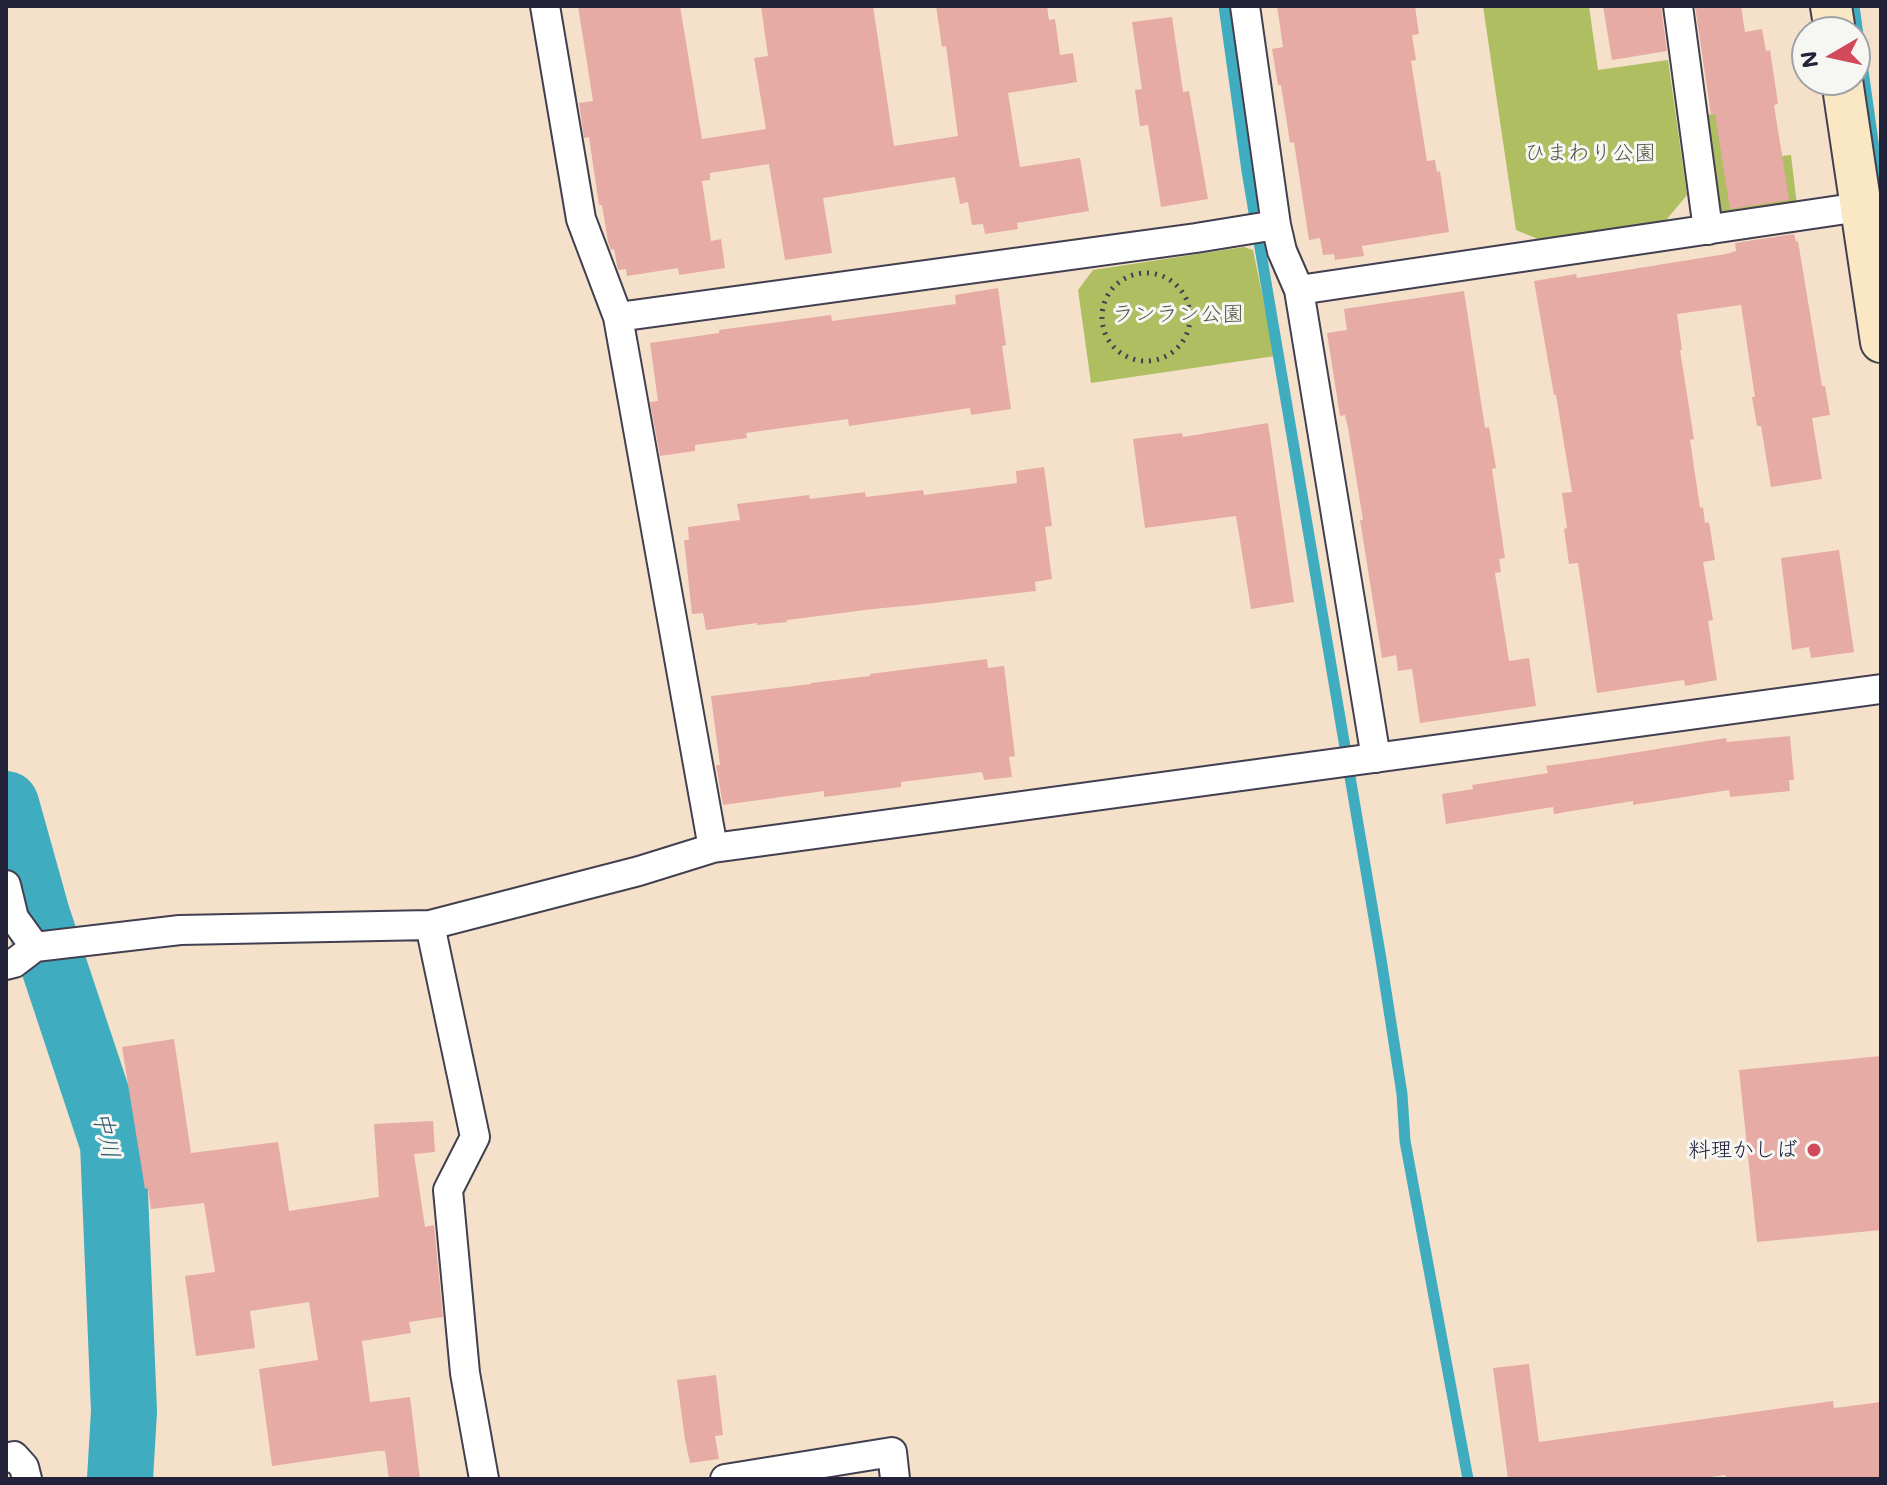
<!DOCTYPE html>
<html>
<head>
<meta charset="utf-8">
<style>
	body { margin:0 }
	#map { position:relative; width:1887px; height:1485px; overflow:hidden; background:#f5e1ca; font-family:Mali,sans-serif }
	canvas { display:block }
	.frame { position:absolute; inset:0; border:8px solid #22223b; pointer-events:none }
	.north { position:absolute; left:1791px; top:16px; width:80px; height:80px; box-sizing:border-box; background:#f6f6f2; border:2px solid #a1a1a9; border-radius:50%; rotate:261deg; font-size:22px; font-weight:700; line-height:32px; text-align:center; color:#22223b }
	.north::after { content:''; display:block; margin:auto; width:28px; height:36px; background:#d1495b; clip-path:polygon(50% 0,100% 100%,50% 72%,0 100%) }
</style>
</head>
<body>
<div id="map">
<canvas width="1887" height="1485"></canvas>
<div class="frame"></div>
<div class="north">N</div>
</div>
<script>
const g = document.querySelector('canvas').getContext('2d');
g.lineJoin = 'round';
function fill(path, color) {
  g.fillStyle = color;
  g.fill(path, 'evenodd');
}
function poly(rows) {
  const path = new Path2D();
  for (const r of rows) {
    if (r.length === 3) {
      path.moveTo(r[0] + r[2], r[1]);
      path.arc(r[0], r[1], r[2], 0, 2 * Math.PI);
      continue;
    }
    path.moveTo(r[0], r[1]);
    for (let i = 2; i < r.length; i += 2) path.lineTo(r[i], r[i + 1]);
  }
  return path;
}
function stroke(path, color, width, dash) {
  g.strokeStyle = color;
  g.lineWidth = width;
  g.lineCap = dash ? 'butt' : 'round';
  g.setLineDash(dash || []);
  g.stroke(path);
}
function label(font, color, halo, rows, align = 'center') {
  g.font = font + ' Mali,"Klee One",sans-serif';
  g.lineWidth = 6;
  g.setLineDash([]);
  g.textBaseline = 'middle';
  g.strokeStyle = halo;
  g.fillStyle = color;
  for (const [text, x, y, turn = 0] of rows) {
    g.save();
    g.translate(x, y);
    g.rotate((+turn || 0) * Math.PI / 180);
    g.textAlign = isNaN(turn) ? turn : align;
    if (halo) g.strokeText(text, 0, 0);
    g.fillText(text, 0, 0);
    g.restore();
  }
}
const green = poly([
	[1483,6,1589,6,1598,70,1668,60,1687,195,1662,225,1548,243,1516,230],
	[1772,106,1782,156,1791,155,1798,214,1718,220,1706,115],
	[1244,247,1253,250,1275,356,1091,383,1078,290,1093,270]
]);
const stream = poly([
	[1224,6,1247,171,1381,959,1402,1094,1405,1141,1468,1479],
	[1854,6,1881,199]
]);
const river = poly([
	[6,804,37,915,113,1144,124,1411,120,1479]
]);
const building = poly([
	[578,6,680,6,702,139,766,129,754,58,768,56,761,6,873,6,894,146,958,136,946,46,942,47,936,6,1047,6,1049,20,1055,19,1060,55,1073,53,1077,82,1008,93,1020,167,1080,158,1089,211,1017,223,1018,229,985,234,983,224,972,225,968,202,960,204,955,177,823,198,832,253,785,260,769,164,710,173,710,180,702,181,711,241,721,239,725,268,679,275,678,268,627,276,626,269,618,270,614,249,611,250,608,242,602,205,599,205,589,137,584,138,579,103,593,101],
	[1277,6,1415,6,1419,34,1412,35,1416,60,1411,61,1427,161,1435,160,1437,172,1440,171,1449,232,1362,246,1364,256,1335,260,1334,254,1323,255,1320,238,1309,240,1294,142,1290,143,1281,85,1278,85,1272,49,1283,47],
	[1603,6,1661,6,1667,51,1612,60],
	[1695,6,1741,6,1745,32,1762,29,1766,51,1770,50,1778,104,1774,105,1789,200,1730,209,1715,114,1711,115],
	[1172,17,1183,92,1189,91,1208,199,1161,207,1148,125,1140,126,1135,90,1142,89,1132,22],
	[1794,234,1796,242,1798,241,1822,386,1825,386,1830,415,1812,418,1822,479,1771,487,1761,426,1757,426,1752,397,1755,397,1741,305,1677,314,1682,350,1680,350,1694,439,1690,440,1700,508,1703,507,1705,523,1709,522,1715,560,1703,562,1713,620,1708,621,1717,680,1685,686,1684,680,1597,693,1578,563,1569,564,1564,529,1567,528,1562,493,1572,492,1556,395,1554,395,1534,281,1576,274,1577,278,1726,254,1736,251,1735,243],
	[998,288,1006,345,1002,346,1011,409,971,415,970,408,849,426,848,419,746,433,747,438,695,445,695,451,660,456,650,402,658,401,650,343,719,333,719,330,831,315,832,321,956,304,955,295],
	[1464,291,1485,428,1489,427,1496,468,1492,469,1505,558,1499,559,1501,572,1495,573,1509,661,1529,658,1536,706,1420,723,1412,669,1398,671,1396,655,1382,658,1360,520,1363,520,1348,428,1345,415,1340,416,1327,333,1347,330,1344,309],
	[1268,423,1294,602,1251,609,1236,516,1145,528,1133,439,1182,433,1183,437],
	[1044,467,1052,526,1045,527,1052,579,1035,582,1036,591,916,605,873,609,787,620,787,622,757,625,757,623,706,630,703,613,692,614,684,540,689,540,688,527,740,520,737,504,809,495,810,499,865,492,866,497,923,490,924,495,1017,483,1016,471],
	[1839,550,1854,652,1811,658,1809,647,1792,650,1781,558],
	[987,659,988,668,1004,666,1015,756,1009,757,1012,777,984,780,982,772,901,782,901,787,824,797,824,791,723,805,716,765,720,765,711,696,811,684,811,683,870,676,870,674],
	[1790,736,1794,780,1789,780,1790,791,1730,797,1729,790,1633,805,1633,801,1554,814,1553,807,1446,824,1442,794,1473,789,1472,785,1548,773,1546,766,1601,758,1726,738,1727,742],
	[174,1039,191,1153,278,1142,289,1211,379,1197,374,1124,433,1121,435,1152,414,1154,425,1227,434,1225,443,1317,409,1322,411,1333,362,1341,370,1402,410,1397,420,1479,389,1479,385,1451,377,1451,272,1466,259,1369,318,1360,309,1302,250,1311,255,1348,196,1356,185,1276,215,1272,204,1203,151,1209,148,1188,145,1189,122,1047],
	[1881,1056,1881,1230,1757,1242,1739,1070],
	[1529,1364,1539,1442,1833,1401,1834,1408,1881,1402,1881,1479,1726,1479,1725,1475,1697,1479,1508,1479,1493,1368],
	[716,1375,723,1435,715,1436,719,1459,690,1463,685,1440,677,1380]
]);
const path = poly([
	[1146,317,44]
]);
const street = poly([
	[545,6,581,219,618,317,713,848],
	[1245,6,1276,225,1282,251,1299,290,1376,758],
	[1678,6,1708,230],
	[1299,290,1860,207],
	[618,317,1196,238,1276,225],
	[6,885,14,918,35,947],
	[430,925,475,1137,448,1190,465,1373,484,1479],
	[6,965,14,963,35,947,180,930,430,925,639,871,713,848,1881,689],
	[6,1458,14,1456,24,1467,27,1479],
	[725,1479,892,1452,895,1479]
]);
const secondary = poly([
	[1831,6,1835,32],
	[1842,80,1881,342]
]);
const markers = [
	[1814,1150,8,"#d1495b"]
];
const parkNames = [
	["ひまわり公園",1590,153],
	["ランラン公園",1178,314]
];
const poiNames = [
	["料理かしば",1798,1150]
];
const waterNames = [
	["中川",106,1135,78]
];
fill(green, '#aebe61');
stroke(stream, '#40acbf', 11);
stroke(river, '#40acbf', 66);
fill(building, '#e6aba4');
stroke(street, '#423f50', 32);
stroke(secondary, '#423f50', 44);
stroke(path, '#423f50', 5, [2, 6]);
stroke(street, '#fff', 28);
stroke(secondary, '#fae7c3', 40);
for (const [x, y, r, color] of markers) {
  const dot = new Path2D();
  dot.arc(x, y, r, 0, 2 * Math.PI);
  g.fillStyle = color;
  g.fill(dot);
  stroke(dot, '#f6f6f2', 3);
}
label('22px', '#535948', '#f6f6f2', parkNames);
label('22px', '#22223b', '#f6f6f2', poiNames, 'right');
label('italic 24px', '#2e5970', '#f6f6f2', waterNames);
</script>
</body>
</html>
